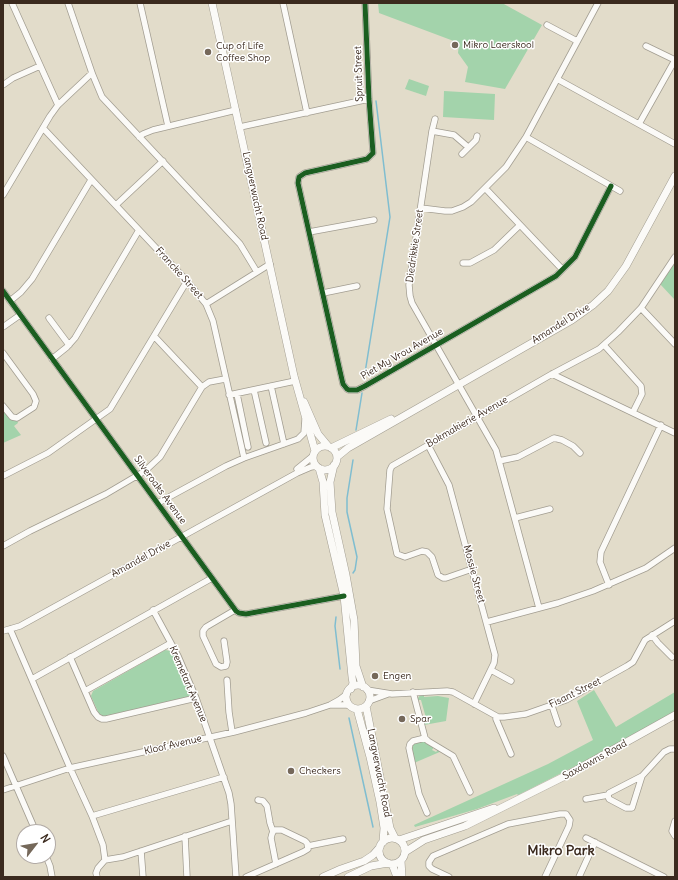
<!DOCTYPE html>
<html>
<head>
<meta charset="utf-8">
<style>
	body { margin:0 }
	#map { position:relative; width:678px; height:880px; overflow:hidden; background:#e2dcca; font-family:Delius,sans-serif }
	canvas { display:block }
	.frame { position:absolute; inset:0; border:4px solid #3b2a1e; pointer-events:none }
	.north { position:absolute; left:16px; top:824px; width:40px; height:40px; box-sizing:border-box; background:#fff; border:1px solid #b1aaa5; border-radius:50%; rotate:59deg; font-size:11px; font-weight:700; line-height:16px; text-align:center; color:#3b2a1e }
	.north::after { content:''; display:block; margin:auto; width:14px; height:18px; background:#75685a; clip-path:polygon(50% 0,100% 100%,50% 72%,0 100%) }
</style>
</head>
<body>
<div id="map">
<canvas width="678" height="880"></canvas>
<div class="frame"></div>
<div class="north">N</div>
</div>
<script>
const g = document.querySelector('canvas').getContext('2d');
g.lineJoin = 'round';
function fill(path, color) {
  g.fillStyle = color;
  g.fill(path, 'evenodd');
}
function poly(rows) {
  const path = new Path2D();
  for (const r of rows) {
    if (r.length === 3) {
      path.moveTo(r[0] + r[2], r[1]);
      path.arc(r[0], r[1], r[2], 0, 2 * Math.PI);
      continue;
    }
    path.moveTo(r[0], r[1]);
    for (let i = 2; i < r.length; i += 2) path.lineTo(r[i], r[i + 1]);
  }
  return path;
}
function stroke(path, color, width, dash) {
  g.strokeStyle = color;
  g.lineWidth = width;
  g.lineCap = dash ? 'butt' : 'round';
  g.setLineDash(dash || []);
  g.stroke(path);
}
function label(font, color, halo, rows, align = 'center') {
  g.font = font + ' Delius,sans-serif';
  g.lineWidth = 3;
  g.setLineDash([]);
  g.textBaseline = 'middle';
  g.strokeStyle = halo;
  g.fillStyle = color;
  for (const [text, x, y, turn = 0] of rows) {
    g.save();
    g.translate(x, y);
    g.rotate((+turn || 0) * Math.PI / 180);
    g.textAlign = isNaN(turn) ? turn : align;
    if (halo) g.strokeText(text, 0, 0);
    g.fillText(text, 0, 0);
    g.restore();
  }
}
const green = poly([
	[378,3,502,3,542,25,505,89,465,82,468,67,458,53,459,43,379,13],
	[409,79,429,86,426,96,405,89],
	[444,91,495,94,494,120,443,117],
	[675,262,675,300,660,284],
	[3,409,17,420,18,423,14,426,21,435,3,443],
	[165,650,172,651,176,658,191,692,189,697,104,717,99,714,91,696,93,691],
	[594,690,616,727,675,692,675,711,605,751,518,795,517,794,477,809,415,827,414,825,548,764,593,740,577,701],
	[421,694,424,694,424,697,438,696,449,698,446,721,424,725,423,719,426,718,421,700,418,700,418,698],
	[422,740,434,747,432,750,436,752,439,749,442,751,414,763,412,746,413,744]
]);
const stream = poly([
	[364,379,390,217,376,101],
	[356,430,362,393],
	[353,460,347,498,347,512,357,557,355,570,353,573],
	[336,617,335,626,340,669],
	[349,718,373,827]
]);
const minor = poly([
	[12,3,58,105],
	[68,3,92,73,102,97,240,244,257,272],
	[140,3,168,126],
	[283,3,307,113],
	[365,3,369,99,373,153,367,159,305,173,299,177,298,183,340,371,343,384,347,389,349,390,357,390,365,386,556,276,575,257,611,186],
	[547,25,577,41],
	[646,46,675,60],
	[557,79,675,144],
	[3,85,13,78,40,66],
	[435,119,432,131,409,285,410,296,412,303,496,450,539,608],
	[639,124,675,60],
	[240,127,369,99],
	[43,128,187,281,206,304,213,321,244,458],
	[432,131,454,135,468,147],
	[139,137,143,134,153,130,236,110],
	[526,137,620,191],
	[462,154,476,140,477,136],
	[485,188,562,269],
	[3,195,50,116,58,105,92,73],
	[116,205,163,161],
	[421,208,445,211,452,211,463,207,471,202,506,167,526,137,598,3],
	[309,232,374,220],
	[463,263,470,263,494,250,520,225],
	[3,291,236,611,239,613,246,614,344,596],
	[323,293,357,286],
	[10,301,21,292,32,279,91,180],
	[206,304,270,264],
	[641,308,675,344],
	[49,318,69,345],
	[3,327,20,315],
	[154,336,202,387],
	[604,345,641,386,642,394,633,412],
	[3,353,33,394,36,401,34,407,17,418,12,417,3,406],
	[52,359,67,347,75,338,139,230],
	[552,374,675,433],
	[271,386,284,444],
	[254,390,266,443],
	[237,394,248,447],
	[229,395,295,381],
	[428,445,449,485,495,655,494,663,474,704],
	[499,461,518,457,554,438,562,440,573,446,580,453],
	[297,469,313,456],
	[3,476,48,453,110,409,187,281],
	[158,503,226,466,244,458,298,439,304,433,305,420],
	[515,518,550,509],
	[3,546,30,531,106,494,145,471,160,457,202,387,209,382,225,379],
	[472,569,446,578,443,578,438,575,432,557,427,552,422,551,405,557,397,554,387,509,390,470,392,466,552,374,599,349,618,332,641,308,675,257],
	[609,585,600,562,601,552,661,425],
	[153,610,178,656,196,698,229,793,231,804,236,877],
	[487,622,558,603,593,591,646,568,675,548],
	[10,629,70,768,92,816,103,845,105,860],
	[3,631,20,626,297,473,311,467,317,466],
	[652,635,658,643,672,657],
	[224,641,227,662,226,666,221,667,216,664,203,636,203,631,206,627,235,610],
	[70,657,94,712,98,717,102,719,106,719,196,698],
	[491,670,511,681],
	[32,679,212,578],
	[227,680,229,712,232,732],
	[367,690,392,694,447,691,453,692,498,717,504,717,526,714,566,700,627,666,633,662,645,640,675,621],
	[85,691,171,643],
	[413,692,425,738,428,741,453,756,470,792],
	[369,701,388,694],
	[330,705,349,705],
	[552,706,558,724],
	[496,716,496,719,511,754],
	[425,738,413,741,410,744,409,748,419,794,427,813],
	[3,756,36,832],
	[642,776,609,793,608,796,609,799,626,808,632,808,642,776,664,752,670,749,675,749],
	[3,790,70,768,234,732,306,713,330,705,339,700,347,694],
	[586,799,608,795],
	[258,800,263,801,267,806,270,823,273,832],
	[92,816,224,777],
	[675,821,672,831,675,836],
	[185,836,187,877],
	[586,838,664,877],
	[308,846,343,839],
	[141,851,143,877],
	[46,856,50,866,52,877],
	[97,877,96,873,98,868,105,860,123,857,232,821],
	[246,877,303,852,308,849,307,843,305,841,282,830,274,830,272,834,271,838,276,864],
	[449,877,432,869,429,866,429,862,433,856,508,824,560,814,566,814,570,820,569,826,545,877],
	[579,877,595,842]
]);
const tertiary = poly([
	[212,3,294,376,315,451],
	[304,402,318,434,328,446],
	[325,458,12],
	[331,448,391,419],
	[337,457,348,448,572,320,593,305,608,291,626,266,675,176],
	[334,465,330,482,332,512,346,575,354,620,356,666,363,687],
	[319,468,323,482,325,515,344,596,352,677,353,683,351,689],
	[358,697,12],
	[366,706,390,828,395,838],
	[357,709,370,757,380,802,384,828,383,842],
	[392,851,13],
	[399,840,494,808],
	[405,852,424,840,465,826,569,774,675,715],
	[401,861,402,877],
	[392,864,397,877],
	[323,877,341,869,364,861,373,855,380,847],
	[348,877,371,866,388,863]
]);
const cycleway = poly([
	[365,3,369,99,373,153,367,159,305,173,299,177,298,183,340,371,343,384,347,389,349,390,357,390,365,386,556,276,575,257,611,186],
	[3,291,236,611,239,613,246,614,344,596]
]);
const markers = [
	[455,45,4,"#75685a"],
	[208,52,4,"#75685a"],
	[375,676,4,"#75685a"],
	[402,719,4,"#75685a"],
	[291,771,4,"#75685a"]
];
const poiNames = [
	["Mikro Laerskool",463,45],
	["Cup of Life",216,46],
	["Coffee Shop",216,58],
	["Engen",383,676],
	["Spar",410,719],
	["Checkers",299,771]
];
const streetNames = [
	["Spruit Street",359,74,-92],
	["Langverwacht Road",255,196,78],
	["Diedrikkie Street",415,246,-82],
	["Francke Street",179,273,48],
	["Amandel Drive",561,324,-32],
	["Piet My Vrou Avenue",402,354,-30],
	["Bokmakierie Avenue",467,422,-30],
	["Silveroaks Avenue",160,490,54],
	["Amandel Drive",141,559,-29],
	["Mossie Street",474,574,75],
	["Kremetart Avenue",188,684,67],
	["Fisant Street",575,693,-26],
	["Kloof Avenue",173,745,-13],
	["Saxdowns Road",595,760,-29],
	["Langverwacht Road",379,773,79]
];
const districtNames = [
	["Mikro Park",561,851]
];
fill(green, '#a3d3ab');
stroke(stream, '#7fbdd0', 1.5);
stroke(minor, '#a29d91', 7);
stroke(tertiary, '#a29d91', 8);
stroke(minor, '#fbfaf7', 5.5);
stroke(tertiary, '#fbfaf7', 7);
stroke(cycleway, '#1b5e20', 5);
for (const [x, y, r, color] of markers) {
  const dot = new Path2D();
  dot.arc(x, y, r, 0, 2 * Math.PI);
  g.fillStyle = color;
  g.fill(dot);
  stroke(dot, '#fff', 1.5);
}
label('10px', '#3b2a1e', '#fff', poiNames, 'left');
label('10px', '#3b2a1e', '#fff', streetNames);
label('bold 14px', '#3b2a1e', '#fff', districtNames);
</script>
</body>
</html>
